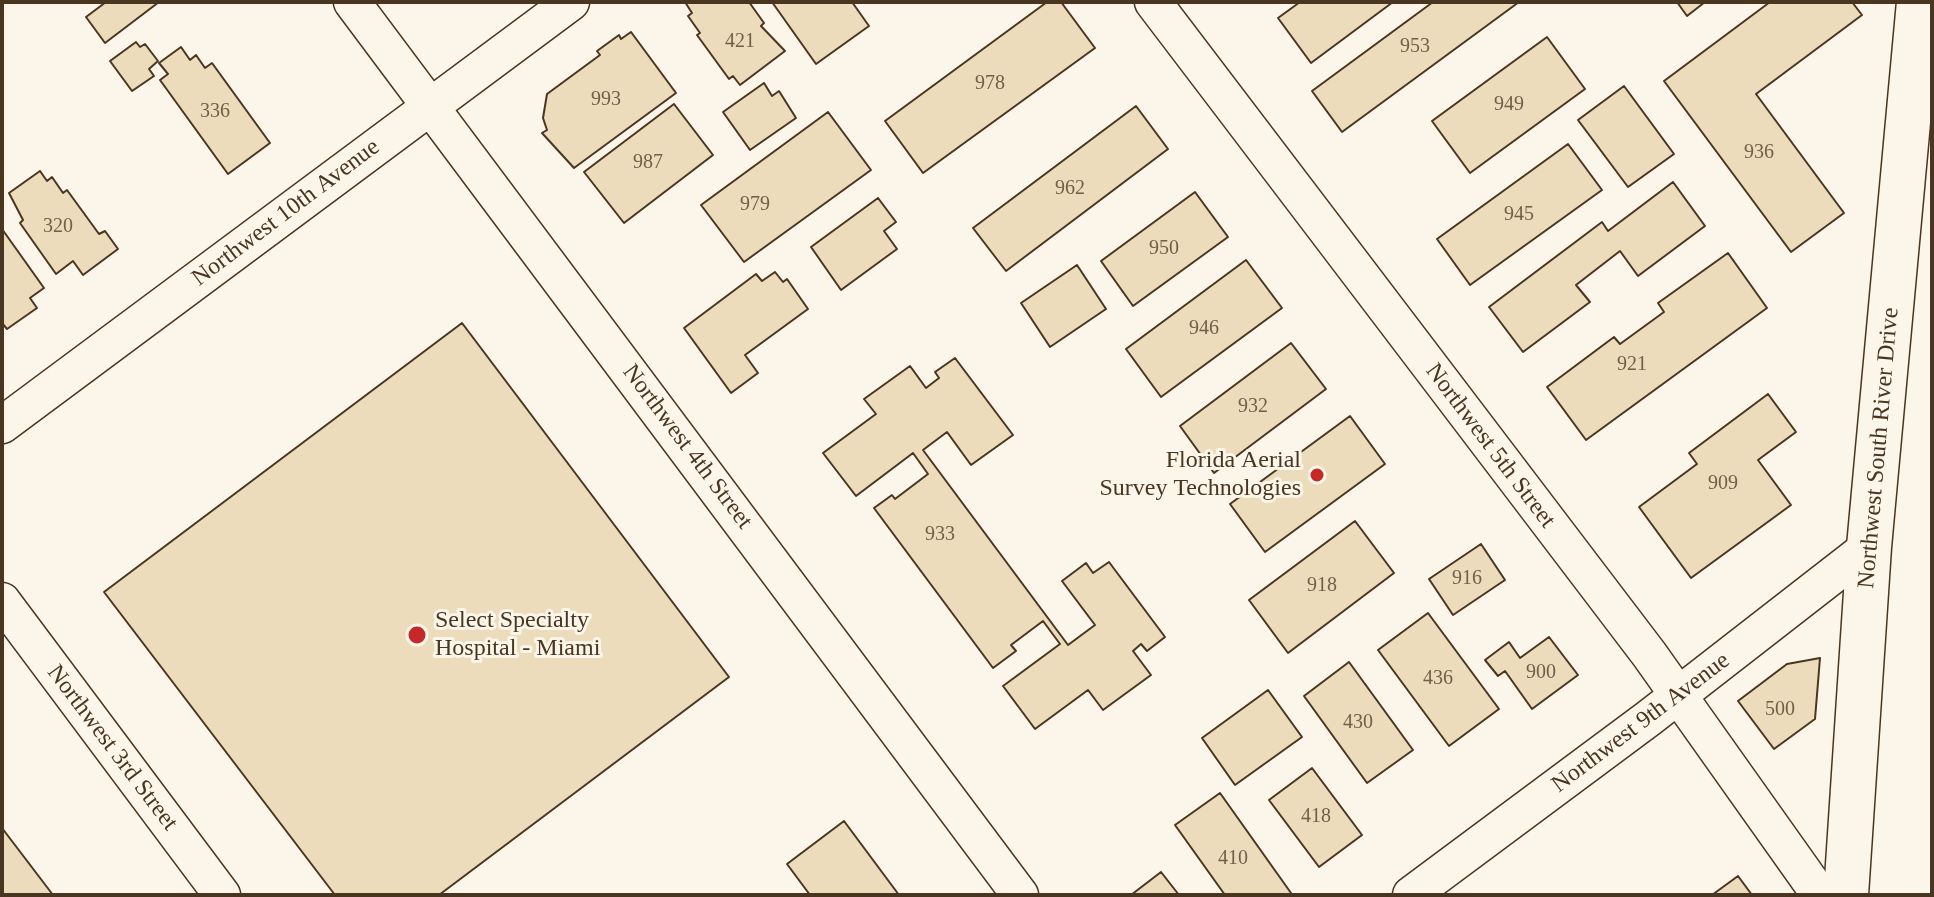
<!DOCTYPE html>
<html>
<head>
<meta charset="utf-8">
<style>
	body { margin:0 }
	#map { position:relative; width:1934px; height:897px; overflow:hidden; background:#fbf6e9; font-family:Georgia,serif }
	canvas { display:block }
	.frame { position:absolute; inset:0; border:4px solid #4a3520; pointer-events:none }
</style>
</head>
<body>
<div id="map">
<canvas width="1934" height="897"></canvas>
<div class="frame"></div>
</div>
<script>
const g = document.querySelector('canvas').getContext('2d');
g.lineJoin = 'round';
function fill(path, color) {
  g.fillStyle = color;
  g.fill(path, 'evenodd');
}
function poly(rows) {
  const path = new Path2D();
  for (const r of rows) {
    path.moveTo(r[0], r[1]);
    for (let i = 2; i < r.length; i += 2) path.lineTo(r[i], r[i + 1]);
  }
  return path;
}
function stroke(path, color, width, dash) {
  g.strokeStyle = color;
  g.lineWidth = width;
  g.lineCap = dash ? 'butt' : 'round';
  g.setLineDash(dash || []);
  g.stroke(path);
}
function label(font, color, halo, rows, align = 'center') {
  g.font = font + ' Georgia,serif';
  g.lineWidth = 6;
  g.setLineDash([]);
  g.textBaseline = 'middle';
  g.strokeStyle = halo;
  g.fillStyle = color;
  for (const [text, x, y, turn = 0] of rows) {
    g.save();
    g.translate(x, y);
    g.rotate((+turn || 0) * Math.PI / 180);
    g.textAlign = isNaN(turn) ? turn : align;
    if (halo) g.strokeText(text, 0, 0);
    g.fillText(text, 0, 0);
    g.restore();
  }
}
const building = poly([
	[106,2,159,2,105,43,86,17,106,2],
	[685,2,749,2,764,23,761,26,785,51,740,85,733,76,729,79,697,35,700,33,688,16,692,13,685,2],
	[772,2,852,2,869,26,816,64,772,2],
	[1047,2,1061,2,1095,48,923,173,885,121,1047,2],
	[1300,2,1393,2,1311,63,1278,18,1300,2],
	[1433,2,1519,2,1342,132,1312,91,1433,2],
	[1677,2,1705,2,1687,16,1677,2],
	[1770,2,1852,2,1862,15,1756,94,1844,213,1791,252,1664,81,1770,2],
	[631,32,676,93,574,168,542,133,547,130,543,118,547,94,600,55,597,51,619,35,621,39,631,32],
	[1547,37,1585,89,1470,173,1432,121,1547,37],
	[136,42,140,47,145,44,158,61,149,69,154,76,132,91,110,61,136,42],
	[181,47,190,60,196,55,205,68,212,63,270,143,228,174,160,80,168,74,159,63,181,47],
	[764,83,772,96,779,91,796,118,750,150,723,112,764,83],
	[1624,86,1674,154,1628,187,1578,120,1624,86],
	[674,104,713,155,624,223,584,172,674,104],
	[1136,106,1168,149,1006,271,973,228,1136,106],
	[828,112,871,170,744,262,701,205,828,112],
	[1568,144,1602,190,1470,285,1437,239,1568,144],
	[40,171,47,181,52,177,63,193,67,190,99,234,105,231,118,249,83,275,73,261,56,274,20,223,23,220,9,193,40,171],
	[1673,182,1705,226,1638,276,1620,251,1576,285,1590,302,1523,352,1489,307,1602,222,1608,231,1673,182],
	[1195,192,1228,237,1133,306,1101,261,1195,192],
	[878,198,896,222,884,231,897,249,841,290,811,247,878,198],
	[2,229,44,288,30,298,37,308,7,329,2,323,2,229],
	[1728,253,1767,308,1586,440,1547,387,1614,337,1620,344,1664,312,1658,303,1728,253],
	[1246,260,1282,308,1161,397,1126,349,1246,260],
	[1077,265,1106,309,1050,347,1021,303,1077,265],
	[775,272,783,282,787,279,808,309,745,355,758,373,731,393,684,328,756,274,762,281,775,272],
	[462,323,729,677,439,895,335,895,104,592,462,323],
	[1291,343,1326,389,1214,473,1180,426,1291,343],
	[955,358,1013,435,971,465,947,432,923,450,1068,645,1095,625,1062,581,1086,563,1093,573,1109,562,1165,637,1147,651,1141,644,1133,651,1151,675,1103,710,1088,690,1035,729,1003,686,1060,644,1043,621,1011,645,1016,651,993,668,874,508,892,495,895,499,928,474,913,453,856,496,823,453,876,414,864,399,910,366,926,388,939,378,935,372,955,358],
	[1768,394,1796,432,1758,460,1791,505,1691,578,1639,507,1697,464,1689,453,1768,394],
	[1350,416,1385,464,1265,552,1230,504,1350,416],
	[1355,521,1394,573,1288,653,1249,600,1355,521],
	[1481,544,1505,580,1453,615,1429,579,1481,544],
	[1428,613,1499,709,1449,746,1378,650,1428,613],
	[1549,637,1578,675,1532,709,1505,671,1498,676,1485,660,1509,642,1520,658,1549,637],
	[1820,658,1815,719,1774,749,1738,701,1787,664,1820,658],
	[1349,662,1413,750,1367,783,1304,696,1349,662],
	[1268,690,1302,737,1235,785,1202,738,1268,690],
	[1312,768,1362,835,1319,867,1269,800,1312,768],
	[1220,793,1291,893,1288,895,1225,895,1175,825,1220,793],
	[844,821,899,895,810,895,787,864,844,821],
	[2,828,53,895,2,895,2,828],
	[1161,872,1179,895,1131,895,1161,872],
	[1738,876,1752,895,1712,895,1738,876]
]);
const street = poly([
	[352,2,1020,895],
	[1153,2,1649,654,1820,895],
	[2,425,571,2],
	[2,601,222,895],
	[1411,895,1649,718,1869,547]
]);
const secondary = poly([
	[1846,895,1869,547,1919,2]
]);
const markers = [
	[1317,475,8,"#c62828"],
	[417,635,10,"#c62828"]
];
const numberNames = [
	["421",740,42],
	["953",1415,47],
	["978",990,84],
	["993",606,100],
	["949",1509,105],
	["336",215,112],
	["936",1759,153],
	["987",648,163],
	["962",1070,189],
	["979",755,205],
	["945",1519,215],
	["320",58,227],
	["950",1164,249],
	["946",1204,329],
	["921",1632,365],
	["932",1253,407],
	["909",1723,484],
	["933",940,535],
	["916",1467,579],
	["918",1322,586],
	["900",1541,673],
	["436",1438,679],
	["500",1780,710],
	["430",1358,723],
	["418",1316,817],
	["410",1233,859]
];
const streetNames = [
	["Northwest 10th Avenue",286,213,-37],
	["Northwest 5th Street",1490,446,53],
	["Northwest 4th Street",687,447,53],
	["Northwest South River Drive",1879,448,-85],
	["Northwest 9th Avenue",1641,723,-37],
	["Northwest 3rd Street",112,748,53]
];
const poiNames = [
	["Florida Aerial",1301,461],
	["Survey Technologies",1301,489],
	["Select Specialty",435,621,"left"],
	["Hospital - Miami",435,649,"left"]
];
fill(building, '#ecdcbc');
stroke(building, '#4a3520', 2);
stroke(street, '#4a3520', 39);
stroke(secondary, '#4a3520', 47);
stroke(street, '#fbf6e9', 36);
stroke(secondary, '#fbf6e9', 44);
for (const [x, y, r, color] of markers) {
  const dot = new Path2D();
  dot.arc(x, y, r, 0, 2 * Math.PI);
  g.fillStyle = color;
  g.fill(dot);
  stroke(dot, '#fbf6e9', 3);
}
label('20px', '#725f47', null, numberNames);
label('24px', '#4a3520', '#fbf6e9', streetNames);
label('24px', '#4a3520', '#fbf6e9', poiNames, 'right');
</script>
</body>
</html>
